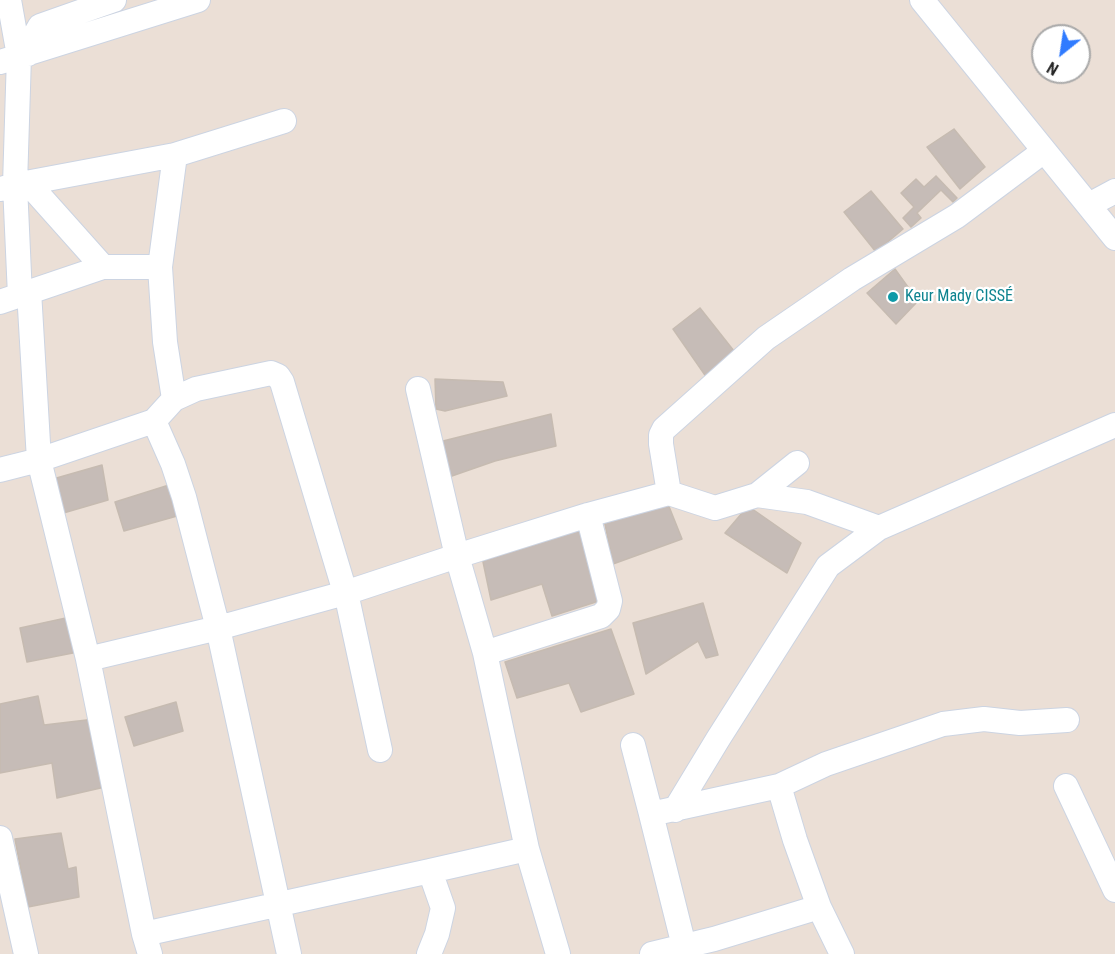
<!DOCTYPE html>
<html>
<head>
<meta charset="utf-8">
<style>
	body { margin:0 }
	#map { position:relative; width:1115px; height:954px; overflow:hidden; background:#ebdfd6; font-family:"Roboto Condensed",sans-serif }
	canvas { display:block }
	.north { position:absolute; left:1031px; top:24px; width:60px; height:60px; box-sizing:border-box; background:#fff; border:2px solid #a9a9a9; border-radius:50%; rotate:210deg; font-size:16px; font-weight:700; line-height:24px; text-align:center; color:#272727 }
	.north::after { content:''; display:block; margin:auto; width:21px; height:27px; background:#307bff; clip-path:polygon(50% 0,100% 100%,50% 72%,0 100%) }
</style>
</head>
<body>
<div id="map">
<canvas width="1115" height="954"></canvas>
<div class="north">N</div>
</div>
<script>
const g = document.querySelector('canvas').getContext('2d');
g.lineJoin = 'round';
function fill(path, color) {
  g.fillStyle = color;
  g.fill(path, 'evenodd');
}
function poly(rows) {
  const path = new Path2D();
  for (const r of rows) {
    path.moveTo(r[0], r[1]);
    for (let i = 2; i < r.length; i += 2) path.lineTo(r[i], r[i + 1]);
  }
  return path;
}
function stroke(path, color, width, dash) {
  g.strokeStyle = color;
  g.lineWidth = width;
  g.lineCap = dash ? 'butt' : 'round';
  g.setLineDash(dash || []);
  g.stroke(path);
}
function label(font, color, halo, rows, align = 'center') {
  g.font = font + ' "Roboto Condensed",sans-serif';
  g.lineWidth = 4.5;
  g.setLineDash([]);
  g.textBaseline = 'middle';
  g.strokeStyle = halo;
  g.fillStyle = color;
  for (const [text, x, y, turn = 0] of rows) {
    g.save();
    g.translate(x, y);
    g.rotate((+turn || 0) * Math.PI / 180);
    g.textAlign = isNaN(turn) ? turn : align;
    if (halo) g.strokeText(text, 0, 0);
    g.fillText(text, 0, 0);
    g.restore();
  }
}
const building = poly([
	[954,129,985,167,960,189,927,147,954,129],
	[936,176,957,198,953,202,941,190,917,213,921,218,911,227,903,218,914,207,901,193,916,179,924,187,936,176],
	[871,191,903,229,876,252,844,212,871,191],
	[895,269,918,301,896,324,867,293,895,269],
	[700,308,734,351,707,378,673,329,700,308],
	[435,379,503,382,507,396,445,411,436,409,435,379],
	[551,414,556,446,495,461,449,477,443,441,551,414],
	[102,465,108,500,60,514,53,479,102,465],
	[169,485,177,516,124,531,115,502,169,485],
	[666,499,682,539,613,564,604,519,666,499],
	[748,506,801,543,787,573,725,533,748,506],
	[580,529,602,600,552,616,542,584,491,600,482,557,580,529],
	[703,603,718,655,706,658,698,641,646,674,633,623,703,603],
	[75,616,83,651,27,662,20,628,75,616],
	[611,629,634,694,581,712,569,683,517,698,505,662,611,629],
	[38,696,44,725,95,719,105,787,57,798,52,763,0,773,0,704,38,696],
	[176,702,183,731,134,746,125,717,176,702],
	[61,833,68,869,76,867,79,897,28,907,15,839,61,833]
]);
const minor = poly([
	[9,0,19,56,15,185,20,296],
	[922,0,1115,238],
	[28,54,32,40,40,26,114,0],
	[0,62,198,0],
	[28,183,103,267],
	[1,189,15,185,175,155,284,121],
	[1089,205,1115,191],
	[29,291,39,460,88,659,144,934,150,954],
	[0,302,103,267,160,267],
	[418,389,457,556,485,653,527,849,558,954],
	[174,399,165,342,160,267,175,155],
	[154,421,173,464,184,497,218,628,289,954],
	[0,470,39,460,154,421,174,399,196,389,271,373,278,376,282,382,348,602,380,750],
	[669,493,661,444,661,435,664,429,766,338,852,279,957,216,1044,151],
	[757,495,807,502,879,528],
	[485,653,601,616,608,609,610,601,588,515],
	[88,659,218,628,345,593,457,556,588,515,669,493,715,508,757,495,797,463],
	[633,745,651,814],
	[779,786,795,840,819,907,842,954],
	[1066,786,1115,890],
	[675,810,718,739,828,566,879,528,1115,425],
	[0,838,26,954],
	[144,934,430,871],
	[684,946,651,814,779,786,826,764,943,724,984,719,1020,723,1067,720],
	[429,954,437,934,443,908,430,871,527,849],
	[652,954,714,939,819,907]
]);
const markers = [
	[893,297,6,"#0f9aa8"]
];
const cultureNames = [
	["Keur Mady CISSÉ",905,297]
];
fill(building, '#c6bcb7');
stroke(building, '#c6bbb1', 1.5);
stroke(minor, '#ccd4e2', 26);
stroke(minor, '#fff', 24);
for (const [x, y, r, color] of markers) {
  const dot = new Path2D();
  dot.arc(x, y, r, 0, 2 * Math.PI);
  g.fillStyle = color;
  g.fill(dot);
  stroke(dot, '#fff', 2);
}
label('16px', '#0d838f', '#fff', cultureNames, 'left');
</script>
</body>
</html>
